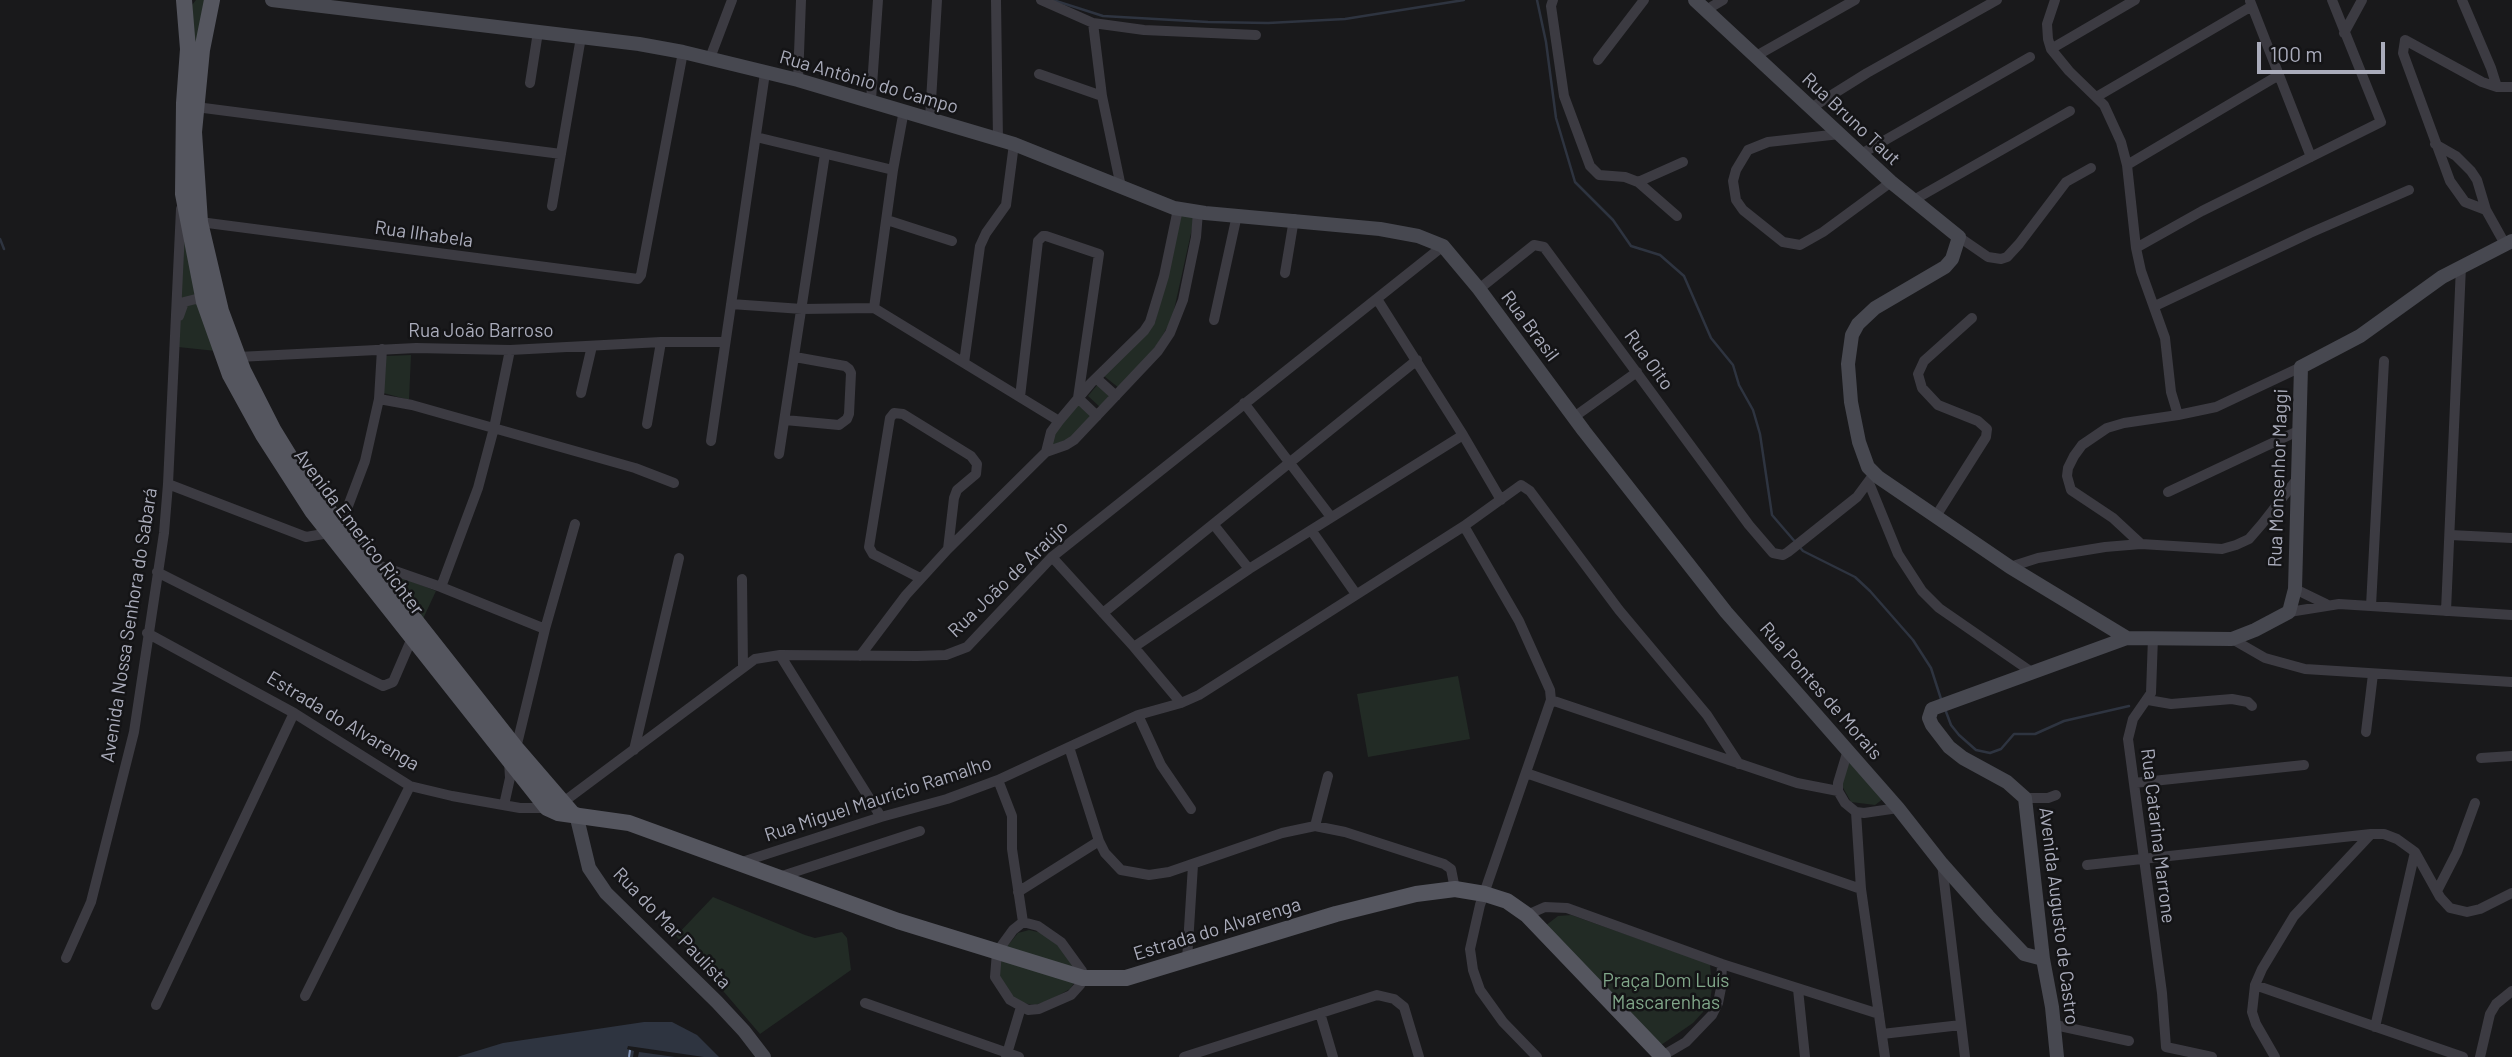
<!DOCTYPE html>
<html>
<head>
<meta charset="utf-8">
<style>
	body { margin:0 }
	#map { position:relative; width:2512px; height:1057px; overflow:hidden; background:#19191b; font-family:Barlow,sans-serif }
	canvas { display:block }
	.scale { position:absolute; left:2257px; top:42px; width:128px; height:32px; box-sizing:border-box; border:4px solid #aaacbb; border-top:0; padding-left:9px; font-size:21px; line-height:24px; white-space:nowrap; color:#aaacbb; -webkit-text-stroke:5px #141416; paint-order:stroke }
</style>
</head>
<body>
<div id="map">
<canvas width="2512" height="1057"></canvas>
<div class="scale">100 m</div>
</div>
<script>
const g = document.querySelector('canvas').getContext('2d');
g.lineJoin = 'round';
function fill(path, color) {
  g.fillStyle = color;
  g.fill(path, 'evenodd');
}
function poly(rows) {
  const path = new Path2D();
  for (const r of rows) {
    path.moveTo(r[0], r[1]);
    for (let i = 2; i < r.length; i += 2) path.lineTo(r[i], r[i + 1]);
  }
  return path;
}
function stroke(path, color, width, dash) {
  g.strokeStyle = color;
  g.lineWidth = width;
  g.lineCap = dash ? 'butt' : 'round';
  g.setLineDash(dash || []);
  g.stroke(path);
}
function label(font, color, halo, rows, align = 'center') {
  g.font = font + ' Barlow,sans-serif';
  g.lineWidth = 5;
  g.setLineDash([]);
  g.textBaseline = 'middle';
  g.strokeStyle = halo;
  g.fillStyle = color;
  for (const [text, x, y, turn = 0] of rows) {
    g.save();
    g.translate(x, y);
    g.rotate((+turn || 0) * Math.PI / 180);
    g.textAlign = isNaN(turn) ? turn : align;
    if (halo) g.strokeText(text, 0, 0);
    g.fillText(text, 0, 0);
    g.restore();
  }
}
const green = poly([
	[196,0,205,0,195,53,192,5],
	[1182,212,1195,215,1172,319,1157,345,1119,388,1104,376,1155,322],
	[184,217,216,351,178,347],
	[411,355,409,400,380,392,386,356],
	[1098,384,1112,396,1101,408,1088,396],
	[1079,403,1092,416,1071,438,1051,446,1051,437],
	[381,569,436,591,422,621],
	[1458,676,1470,739,1368,757,1357,694],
	[1849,762,1883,799,1875,805,1851,802,1841,784],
	[713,897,805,935,815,938,842,932,847,938,851,970,760,1034,676,936],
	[1571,915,1710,964,1712,988,1710,1001,1703,1012,1693,1023,1661,1045,1545,926,1558,916],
	[1029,930,1042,933,1061,948,1076,968,1078,977,1070,989,1048,1001,1035,1005,1021,1003,1006,991,998,976,1000,955,1018,933]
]);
const water = poly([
	[644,1022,672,1022,697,1035,719,1057,457,1057,503,1043]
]);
const pier = poly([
	[628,1046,704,1057,675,1057,639,1052,638,1057,633,1057,634,1051,627,1049]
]);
const stream = poly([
	[1053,0,1103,16,1208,22,1268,23,1345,19,1464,0],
	[1537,0,1546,42,1556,118,1575,182,1613,220,1631,246,1660,255,1684,276,1711,338,1733,365,1739,385,1753,410,1760,434,1772,515,1803,551,1855,577,1870,591,1913,640,1931,668,1941,699],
	[0,239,4,249],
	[1945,709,1951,725,1959,735,1976,750,1990,753,2001,749,2014,734,2035,734,2064,721,2129,706]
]);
const ferry = poly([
	[629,1057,630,1050]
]);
const street = poly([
	[996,0,998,140],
	[1041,0,1093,23,1144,30,1256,35],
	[1553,0,1551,6,1564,96,1590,166,1599,175,1625,177,1638,182,1677,216],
	[2055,0,2047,24,2048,39,2051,49,2069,71,2104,105,2121,142,2127,165,2136,248,2141,271,2165,338,2171,392,2178,415],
	[2462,0,2491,68,2497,87,2482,82,2405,40,2403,53,2450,181,2465,202,2486,210],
	[2250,1,2311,157],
	[1706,10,1723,0],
	[1093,23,1102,96,1121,187],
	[2344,33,2362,0],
	[2051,49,2135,0],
	[1756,56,1855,0],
	[710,58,732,0],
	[1598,60,1644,0],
	[1039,74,1102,96],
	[798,80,801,0],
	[530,83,538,32],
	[2497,87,2512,87],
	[2098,96,2252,6],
	[871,100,878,0],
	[196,107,561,154],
	[1811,108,1867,73,1997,0],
	[930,118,937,0],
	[1840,134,1768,142,1748,150,1736,170,1733,181,1736,200,1743,210,1783,242,1800,245,1823,232,1891,182],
	[756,137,893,170],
	[2435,144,2456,156,2471,171,2477,180,2486,210,2505,244],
	[1861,154,2030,57],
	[2127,165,2279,75],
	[1638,182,1683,162],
	[1912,201,2070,111],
	[552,206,581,37],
	[887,220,952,241],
	[200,222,638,279,641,275,683,52],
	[1959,237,1988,257,2001,259,2007,257,2019,244,2066,182,2091,168],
	[2136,248,2202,211,2381,122,2332,0],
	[1285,273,1294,219],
	[1479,289,1534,245,1544,247,1749,525,1773,553,1783,555,1788,552,1857,497,1874,474],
	[1377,299,1463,435,1501,500],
	[731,304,802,309,874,308,1059,421],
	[2155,306,2310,233,2409,190],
	[874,308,893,170,904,110],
	[179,316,184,302,196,299,204,302],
	[1214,320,1237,215],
	[238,357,416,348,510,350,661,342,724,342],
	[964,363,980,246,986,233,1006,205,1014,144],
	[1096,378,1116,396],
	[581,393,592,346],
	[1020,397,1038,241,1043,236,1046,236,1099,254,1078,398,1097,416],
	[379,399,412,405,635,468,674,483],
	[1244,403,1331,517],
	[1574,417,1637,372],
	[785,420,839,425,847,419,849,414,851,373,849,369,845,366,795,357],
	[647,424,661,342],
	[711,441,765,73],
	[1046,452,1051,432,1059,421,1091,383,1144,331,1150,322,1164,276,1178,209],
	[779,454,825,154],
	[1869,483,1898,554,1922,591,1939,608,2033,673],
	[168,484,306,537,329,533,339,525,345,514,365,461,379,399,382,349],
	[2168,492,2300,430],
	[1936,516,1986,437,1987,429,1978,421,1938,405,1922,388,1918,374,1924,361,1972,318],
	[1214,525,1249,569],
	[1464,526,1519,621,1550,690,1551,700,1480,905,1470,949,1473,970,1480,990,1503,1022,1537,1057],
	[1311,530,1356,594],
	[2450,535,2512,538],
	[2141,544,2113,518,2071,490,2067,476,2068,468,2074,456,2082,445,2107,428,2124,423,2178,415,2216,407,2301,367],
	[1052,557,1134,647,1181,703],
	[372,563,441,587,545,629],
	[2010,567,2038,558,2105,547,2141,544,2222,549,2236,545,2249,539,2262,524,2297,479],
	[157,572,383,686,393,682,412,638],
	[920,578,873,554,869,547,890,418,894,413,903,414,971,456,977,464,976,474,957,490,954,498,948,549],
	[742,579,743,668],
	[441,587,478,488,494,428,510,350],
	[2295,589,2326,604],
	[2371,606,2384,361],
	[2446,611,2461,266],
	[2289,612,2339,604,2512,615],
	[1103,613,1417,360],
	[147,633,294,713,410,786,452,796,520,808,547,808,562,803,755,659,780,655,917,656,946,655,967,647,1052,557,1443,246],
	[2153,637,2151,693,2133,719,2128,739,2162,993,2166,1047,2212,1057],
	[2232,639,2265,658,2305,669,2512,682],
	[1134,647,1249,569,1463,435],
	[780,655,881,817],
	[860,656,906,595,948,549,1046,452,1066,445,1074,440,1158,351,1170,333,1183,300,1196,237,1198,212],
	[1551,700,1797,783,1838,791],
	[2148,700,2171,704,2232,699,2248,702,2252,706],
	[1138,715,1161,765,1191,809],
	[2366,732,2373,674],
	[1069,747,1099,841,1105,853,1121,870,1149,875,1169,872,1282,833,1315,826,1345,832,1444,864,1451,869,1455,889],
	[516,748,545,629,575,524],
	[634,750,679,558],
	[1848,750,1838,783,1838,791,1845,803,1856,812,1864,813,1898,808],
	[2481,758,2512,756],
	[1526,773,1861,889],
	[998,780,1012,816,1012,849,1023,922],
	[2134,783,2304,765],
	[2025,798,2048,798,2056,795],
	[504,805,510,778,509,761],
	[1856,812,1861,889,1885,1057],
	[1315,826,1328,776],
	[739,863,881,817,947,799,998,780,1138,715,1181,703,1199,695,1464,526,1521,485,1530,491,1619,610,1707,715,1739,764],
	[1942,864,1965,1057],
	[2087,865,2371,834,2384,834,2397,839,2415,852,2440,897,2450,908,2467,912,2480,909,2512,893],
	[779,877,920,831],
	[2437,891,2457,852,2475,803],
	[1018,892,1099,841],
	[1527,915,1545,907,1567,908,1722,964,1879,1014],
	[1023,922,1038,926,1061,942,1082,971,1083,978,1080,985,1071,995,1039,1009,1028,1010,1010,1000,995,977,997,952,1013,930,1023,922],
	[66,958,91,902,134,732,164,533,168,484,181,209],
	[1187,960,1193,865],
	[2255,985,2463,1057],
	[1798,989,1805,1057],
	[305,996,410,786],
	[865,1003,1019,1057],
	[156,1005,294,713],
	[1320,1013,1333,1057],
	[2055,1025,2129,1041],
	[2375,1027,2415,852],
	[1882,1034,1961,1025],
	[1662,1056,1686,1042,1712,1015,1718,1003,1721,988,1722,964],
	[1006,1057,1021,1007],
	[1184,1057,1377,995,1394,999,1404,1007,1419,1057],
	[2275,1057,2256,1024,2252,1012,2255,985,2262,969,2294,916,2371,834],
	[2480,1057,2490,1014,2496,1004,2512,991]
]);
const secondary = poly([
	[272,0,639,44,683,52,798,80,1014,144,1174,208,1205,213,1380,229,1418,236,1443,246,1479,289,1584,431,1726,612,1898,808,1942,864,1988,916,2024,954,2043,959],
	[1695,0,1891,182,1959,237,1952,259,1945,267,1875,308,1858,324,1852,335,1848,364,1851,402,1859,442,1868,467,1878,477,2010,567,2127,638],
	[576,814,589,868,606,893,717,1002,744,1031,764,1057],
	[2057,1057,2052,1007,2043,959,2025,798,2007,782,1963,758,1949,747,1932,725,1929,718,1932,709,2127,638,2232,639,2255,630,2289,612,2295,589,2301,367,2360,336,2442,277,2512,241]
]);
const primary = poly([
	[184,0,188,49,184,103,183,194,204,302,230,375,263,435,312,511,547,808,558,813,629,823,898,921,1083,978,1126,978,1336,914,1416,894,1455,889,1485,894,1507,901,1527,915,1663,1057],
	[212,0,202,50,194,132,200,222,221,311,243,370,274,431,301,475,516,748,572,813]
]);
const streetNames = [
	["Rua Antônio do Campo",869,82,16],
	["Rua Bruno Taut",1851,119,43],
	["Rua Ilhabela",424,234,8],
	["Rua Brasil",1530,326,53],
	["Rua João Barroso",481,331],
	["Rua Oito",1649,360,54],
	["Rua Monsenhor Maggi",2278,478,-88],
	["Avenida Emerico Richter",359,532,53],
	["Rua João de Araújo",1008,579,-44],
	["Avenida Nossa Senhora do Sabará",129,625,-81],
	["Rua Pontes de Morais",1821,691,49],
	["Estrada do Alvarenga",343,721,31],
	["Rua Miguel Maurício Ramalho",878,799,-18],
	["Rua Catarina Marrone",2158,836,83],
	["Avenida Augusto de Castro",2059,916,83],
	["Rua do Mar Paulista",672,928,46],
	["Estrada do Alvarenga",1217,929,-17]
];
const parkNames = [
	["Praça Dom Luís",1666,981],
	["Mascarenhas",1666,1003]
];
fill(green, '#222b25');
fill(water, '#2e3440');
fill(pier, '#19191b');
stroke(stream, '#2e3440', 2.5);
stroke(ferry, '#8193b7', 2, [9, 7]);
stroke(street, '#3c3b42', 10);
stroke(secondary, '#474850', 14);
stroke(primary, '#55565f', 16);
label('19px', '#aaacbb', '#141416', streetNames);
label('19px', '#81a78a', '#141416', parkNames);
</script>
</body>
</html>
